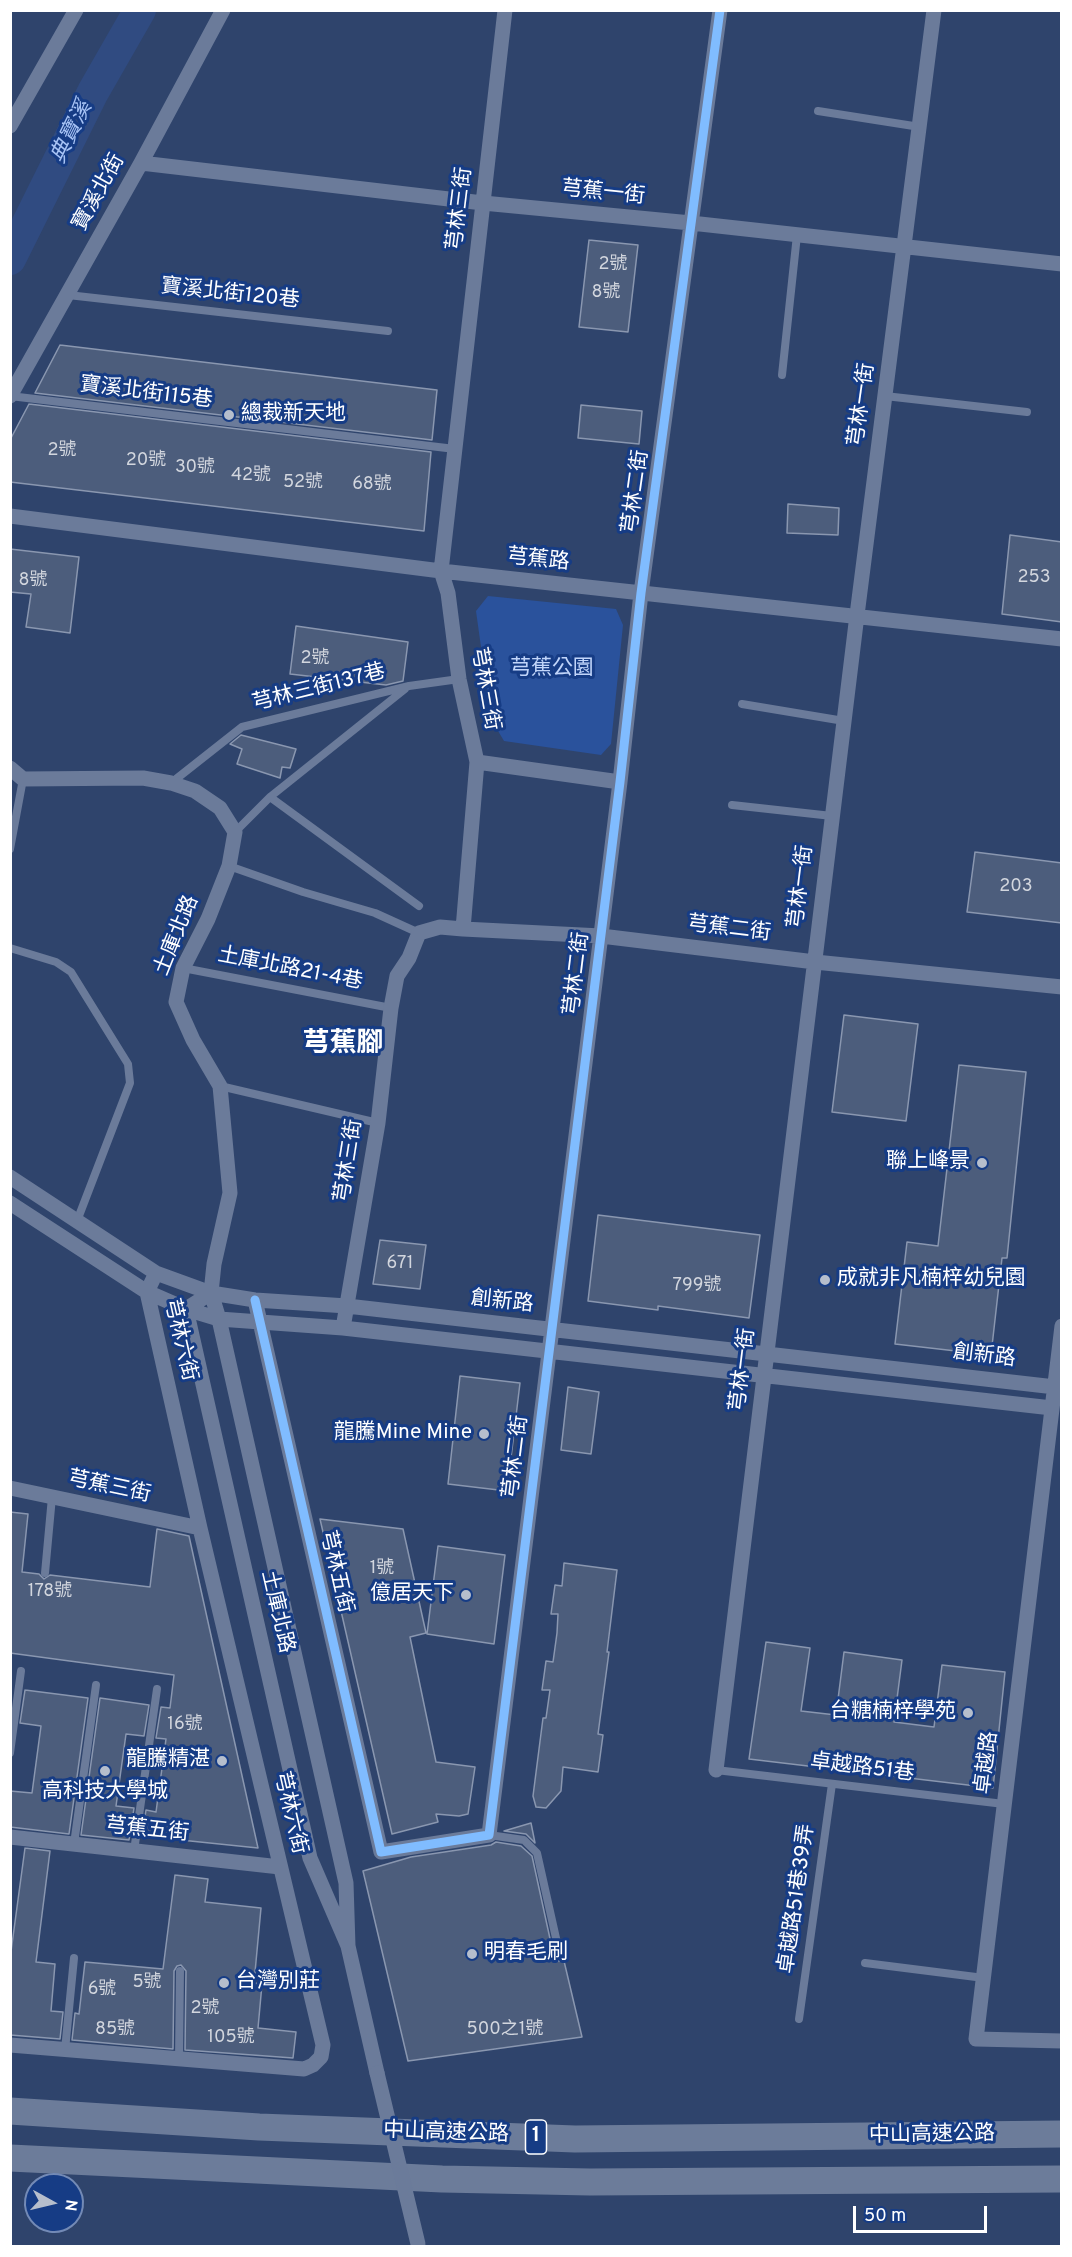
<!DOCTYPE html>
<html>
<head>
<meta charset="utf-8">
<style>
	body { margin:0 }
	#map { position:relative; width:1072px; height:2257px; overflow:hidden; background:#2f446c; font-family:Overpass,sans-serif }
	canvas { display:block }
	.frame { position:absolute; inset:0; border:12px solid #fff; pointer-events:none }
	.north { position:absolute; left:24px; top:2173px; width:60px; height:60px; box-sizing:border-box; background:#163c85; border:2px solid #738ab6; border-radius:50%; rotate:98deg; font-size:16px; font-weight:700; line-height:24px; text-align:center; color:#fff }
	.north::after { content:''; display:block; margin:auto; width:21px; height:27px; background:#b6becc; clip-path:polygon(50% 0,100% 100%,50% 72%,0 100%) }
	.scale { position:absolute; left:853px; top:2206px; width:134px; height:27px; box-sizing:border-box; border:3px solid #fff; border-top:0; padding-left:8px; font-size:18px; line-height:21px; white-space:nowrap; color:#fff; -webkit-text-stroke:4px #163c85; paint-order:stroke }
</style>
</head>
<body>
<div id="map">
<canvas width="1072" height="2257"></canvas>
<div class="frame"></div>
<div class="north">N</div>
<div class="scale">50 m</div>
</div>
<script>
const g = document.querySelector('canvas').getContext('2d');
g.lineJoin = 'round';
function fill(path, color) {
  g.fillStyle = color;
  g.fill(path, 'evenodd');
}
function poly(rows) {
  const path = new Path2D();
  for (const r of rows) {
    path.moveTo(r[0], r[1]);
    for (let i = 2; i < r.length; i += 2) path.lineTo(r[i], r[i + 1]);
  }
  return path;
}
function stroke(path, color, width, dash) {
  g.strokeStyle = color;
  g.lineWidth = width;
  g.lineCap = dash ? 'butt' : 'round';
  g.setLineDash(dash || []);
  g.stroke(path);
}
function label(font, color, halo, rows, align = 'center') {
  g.font = font + ' Overpass,"Noto Sans TC",sans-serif';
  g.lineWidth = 6;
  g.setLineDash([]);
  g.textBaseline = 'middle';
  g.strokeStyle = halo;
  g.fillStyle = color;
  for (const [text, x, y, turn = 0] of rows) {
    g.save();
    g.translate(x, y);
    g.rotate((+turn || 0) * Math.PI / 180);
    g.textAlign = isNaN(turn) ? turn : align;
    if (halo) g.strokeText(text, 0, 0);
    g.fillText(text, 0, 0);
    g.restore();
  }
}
const green = poly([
	[488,596,616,609,623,625,611,744,601,755,504,741,491,719,476,611]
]);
const river = poly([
	[10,259,93,92,140,10]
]);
const building = poly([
	[589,240,638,245,628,332,579,327,589,240],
	[60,345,437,390,432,440,35,393,60,345],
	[29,404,431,452,424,531,10,482,10,440,29,404],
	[581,405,642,411,639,444,578,438,581,405],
	[788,504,839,508,838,535,787,533,788,504],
	[1010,535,1062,542,1062,622,1002,614,1010,535],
	[10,549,79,557,70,633,26,627,31,594,10,592,10,549],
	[296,626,408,642,403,681,386,685,290,674,296,626],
	[241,735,296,749,290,768,282,767,280,778,237,764,242,749,230,744,241,735],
	[975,852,1062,863,1062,923,967,912,975,852],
	[844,1015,918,1024,906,1121,832,1112,844,1015],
	[959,1065,1026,1072,1007,1258,1002,1258,991,1355,895,1344,907,1242,938,1246,959,1065],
	[598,1215,760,1235,749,1318,658,1306,658,1310,588,1301,598,1215],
	[380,1240,426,1245,420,1289,373,1284,380,1240],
	[460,1376,520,1383,507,1491,448,1484,460,1376],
	[568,1387,599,1392,591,1454,561,1450,568,1387],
	[10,1512,28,1514,22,1572,39,1574,44,1579,50,1575,150,1587,157,1529,189,1536,258,1848,142,1836,146,1810,156,1812,166,1739,156,1738,161,1707,170,1708,174,1675,10,1653,10,1512],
	[320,1519,403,1529,426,1633,410,1637,436,1762,475,1767,468,1814,459,1816,436,1814,438,1822,392,1834,320,1519],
	[438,1546,505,1555,494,1644,427,1634,438,1546],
	[564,1563,617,1570,607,1652,609,1652,598,1734,603,1735,598,1772,563,1767,561,1791,546,1808,536,1807,533,1796,543,1718,546,1718,550,1690,542,1690,546,1661,553,1662,557,1633,558,1614,551,1614,555,1585,562,1586,564,1563],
	[766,1642,810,1648,801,1711,836,1715,844,1652,902,1660,894,1722,934,1727,942,1665,1005,1672,993,1788,749,1759,766,1642],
	[25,1690,88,1698,69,1834,10,1827,10,1791,32,1793,41,1726,20,1723,25,1690],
	[100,1698,149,1705,144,1736,126,1734,116,1806,134,1808,129,1840,81,1835,100,1698],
	[531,1823,535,1843,526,1834,504,1831,531,1823],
	[496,1842,521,1846,532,1856,554,1957,558,1961,564,1961,582,2037,408,2061,363,1871,411,1857,491,1845,496,1842],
	[25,1848,50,1851,36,1962,55,1964,51,2011,63,2012,60,2039,10,2035,10,1959,25,1848],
	[175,1875,208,1879,205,1902,261,1908,254,1983,262,1984,258,2028,296,2032,293,2058,185,2050,186,1971,181,1965,177,1966,174,1971,173,2049,72,2040,75,2013,79,2014,85,1962,163,1969,175,1875]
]);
const service = poly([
	[818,111,920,127],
	[68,295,388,331],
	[782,375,797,235],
	[10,396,455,449],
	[885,396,1027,412],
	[742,704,844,721],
	[171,783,242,727,409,686,459,679],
	[270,797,419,906],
	[732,805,832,816],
	[235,832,270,797,405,689],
	[10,849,23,779],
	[229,866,303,892,375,913,419,933],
	[10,948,56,962,71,972,128,1064,130,1083,77,1221],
	[183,968,391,1008],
	[220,1086,378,1123],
	[45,1573,52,1497],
	[10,1753,21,1671],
	[716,1770,1004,1804],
	[489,1835,524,1840,537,1853,560,1956],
	[74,1844,96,1685],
	[134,1851,157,1689],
	[865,1963,984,1978],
	[799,2019,832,1784],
	[65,2050,74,1958],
	[179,2059,180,1971]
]);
const minor = poly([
	[10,126,76,10],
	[141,163,483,203,691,223,1062,264],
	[10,396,141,163,223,10],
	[10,516,441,571,1062,639],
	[477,762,620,782],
	[10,768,23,779,143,778,171,783,195,791,220,808,235,832,229,866,208,919,183,968,176,1002,193,1040,220,1086,230,1193,214,1264,211,1293,219,1319,346,1883,348,1946],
	[463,929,601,936,815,962,1062,987],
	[10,1177,156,1273,211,1293,255,1300,347,1306,1055,1387],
	[10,1203,147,1292,186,1309,219,1319,343,1328,1052,1408],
	[211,1293,186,1309,310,1858,348,1946,377,2073],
	[255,1300,381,1852,489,1835,620,782,641,593,720,10],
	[1062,1326,976,2039,1062,2041],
	[343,1328,378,1123,391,1008,397,976,409,958,419,933,440,927,463,929,477,762,459,679,448,593,441,571,505,10],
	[10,1488,200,1528],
	[716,1770,857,615,934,10],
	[10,1837,280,1867],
	[10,2045,304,2069,313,2065,321,2057,323,2045,200,1528,147,1292,156,1273]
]);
const motorway = poly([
	[10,2111,259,2127,575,2139,1062,2134],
	[10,2158,442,2179,590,2182,1062,2179]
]);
const minorBridge = poly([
	[377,2073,418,2244]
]);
const cycleway = poly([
	[255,1300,381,1852,489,1835,620,782,641,593,720,10]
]);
const markers = [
	[229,415,6,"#b6becc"],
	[982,1163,6,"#b6becc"],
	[825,1280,6,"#b6becc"],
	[484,1434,6,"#b6becc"],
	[466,1595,6,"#b6becc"],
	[968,1713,6,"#b6becc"],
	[222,1761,6,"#b6becc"],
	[105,1771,6,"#b6becc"],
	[472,1954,6,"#b6becc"],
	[224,1983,6,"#b6becc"]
];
const numberNames = [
	["2號",613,265],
	["8號",606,293],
	["2號",62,451],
	["20號",146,461],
	["30號",195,468],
	["42號",251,476],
	["52號",303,483],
	["68號",372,485],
	["253",1034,578],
	["8號",33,581],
	["2號",315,659],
	["203",1016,887],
	["671",400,1264],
	["799號",697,1286],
	["1號",382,1569],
	["178號",50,1592],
	["16號",185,1725],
	["5號",147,1983],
	["6號",102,1990],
	["2號",205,2009],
	["85號",115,2030],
	["500之1號",505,2030],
	["105號",231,2038]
];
const shields = [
	[536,2137,21]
];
const shieldNames = [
	["1",536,2137]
];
const streetNames = [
	["寶溪北街",100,193,-61],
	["芎蕉一街",603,194,6],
	["芎林三街",461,209,-83],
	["寶溪北街120巷",230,295,6],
	["寶溪北街115巷",146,394,7],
	["芎林一街",863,405,-82],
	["芎林二街",637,492,-82],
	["芎蕉路",538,561,6],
	["芎林三街137巷",319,689,-14],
	["芎林三街",484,689,80],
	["芎林一街",802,887,-83],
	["芎蕉二街",729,930,7],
	["土庫北路",178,936,-68],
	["土庫北路21-4巷",290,970,11],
	["芎林二街",578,974,-83],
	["芎林三街",350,1161,-81],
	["創新路",502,1303,6],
	["芎林六街",179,1340,77],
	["創新路",984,1357,7],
	["芎林一街",744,1370,-83],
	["芎林二街",517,1457,-83],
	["芎蕉三街",109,1488,12],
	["芎林五街",335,1572,77],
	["土庫北路",276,1612,77],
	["卓越路",988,1763,-83],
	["卓越路51巷",862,1769,7],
	["芎林六街",289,1813,77],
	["芎蕉五街",147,1831,6],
	["卓越路51巷39弄",798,1899,-82],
	["中山高速公路",446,2134,2],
	["中山高速公路",932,2136,-1]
];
const poiNames = [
	["總裁新天地",241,415,"left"],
	["聯上峰景",970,1163],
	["成就非凡楠梓幼兒園",837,1280,"left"],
	["龍騰Mine Mine",472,1434],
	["億居天下",454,1595],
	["台糖楠梓學苑",956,1713],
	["龍騰精湛",210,1761],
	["高科技大學城",105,1793,"center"],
	["明春毛刷",484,1954,"left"],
	["台灣別莊",236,1983,"left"]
];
const parkNames = [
	["芎蕉公園",552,670]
];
const waterNames = [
	["典寶溪",73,133,-64]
];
const districtNames = [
	["芎蕉腳",343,1046]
];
fill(green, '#2a529c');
stroke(river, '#304b81', 32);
fill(building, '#4c5d7c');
stroke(building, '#8a97b0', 1.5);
stroke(service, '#6b7b9a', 8);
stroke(minor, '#6b7b9a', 15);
stroke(motorway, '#6c7c9a', 27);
stroke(minorBridge, '#6b7b9a', 15);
stroke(cycleway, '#80bcff', 9);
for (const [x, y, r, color] of markers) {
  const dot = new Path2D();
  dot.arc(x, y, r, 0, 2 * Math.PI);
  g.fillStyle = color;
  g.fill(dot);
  stroke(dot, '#163c85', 2);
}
label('18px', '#d2d6de', null, numberNames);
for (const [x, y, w] of shields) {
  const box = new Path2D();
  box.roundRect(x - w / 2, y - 17, w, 34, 4.5);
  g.fillStyle = '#163c85';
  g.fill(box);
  stroke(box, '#fff', 1.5);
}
label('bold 20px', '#fff', null, shieldNames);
label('21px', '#fff', '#163c85', streetNames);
label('21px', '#fff', '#163c85', poiNames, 'right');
label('21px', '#c1d5fa', '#163c85', parkNames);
label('italic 22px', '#a7c3f5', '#163c85', waterNames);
label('bold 27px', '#fff', '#163c85', districtNames);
</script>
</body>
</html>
